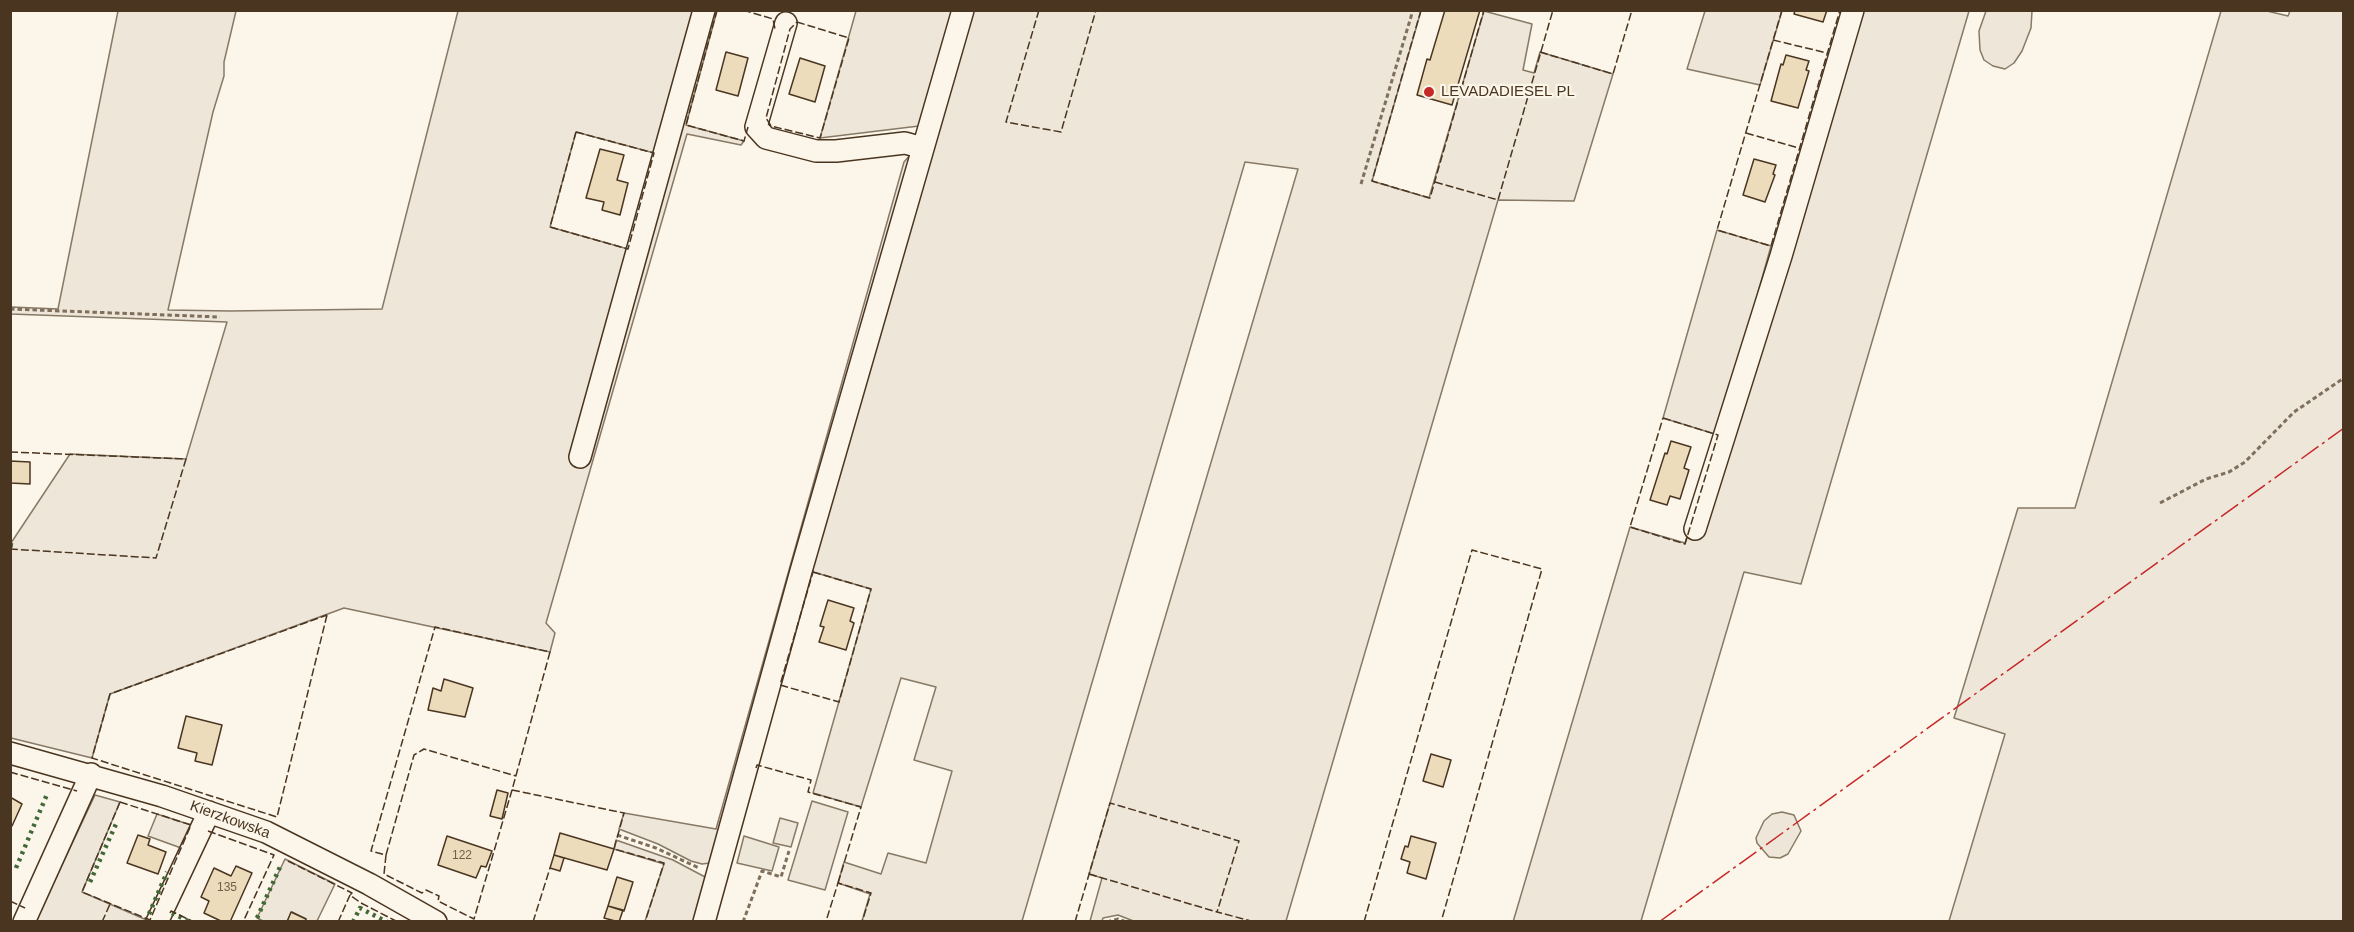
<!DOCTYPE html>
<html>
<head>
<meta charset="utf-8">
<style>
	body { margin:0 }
	#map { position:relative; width:2354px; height:932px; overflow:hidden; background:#fbf6e9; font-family:Arial,sans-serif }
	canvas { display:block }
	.frame { position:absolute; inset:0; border:12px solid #4a3520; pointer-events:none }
</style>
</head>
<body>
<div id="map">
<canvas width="2354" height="932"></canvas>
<div class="frame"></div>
</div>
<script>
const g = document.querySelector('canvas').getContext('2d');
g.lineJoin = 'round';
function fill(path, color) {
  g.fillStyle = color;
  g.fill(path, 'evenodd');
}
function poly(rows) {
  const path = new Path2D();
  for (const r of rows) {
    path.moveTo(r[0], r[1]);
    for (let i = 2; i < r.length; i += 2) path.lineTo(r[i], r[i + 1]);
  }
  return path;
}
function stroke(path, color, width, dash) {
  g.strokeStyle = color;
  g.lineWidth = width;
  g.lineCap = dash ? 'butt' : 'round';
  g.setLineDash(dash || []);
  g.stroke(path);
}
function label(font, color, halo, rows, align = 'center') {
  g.font = font + ' Arial,sans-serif';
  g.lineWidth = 4.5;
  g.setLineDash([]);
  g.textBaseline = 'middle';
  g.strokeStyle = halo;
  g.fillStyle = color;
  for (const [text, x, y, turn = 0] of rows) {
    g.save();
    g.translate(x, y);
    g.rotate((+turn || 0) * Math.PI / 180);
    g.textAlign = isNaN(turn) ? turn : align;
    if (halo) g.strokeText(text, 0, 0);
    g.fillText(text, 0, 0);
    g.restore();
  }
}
const green = poly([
	[118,11,236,11,224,62,224,76,213,112,168,310,230,311,382,309,458,11,700,11,654,153,576,132,550,227,628,249,711,11,717,11,686,125,744,141,741,145,687,134,546,623,555,633,550,652,344,608,110,694,92,758,11,738,11,543,70,454,186,459,227,322,11,314,11,307,58,309,118,11],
	[856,11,953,11,919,126,820,138,856,11],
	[970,11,1421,11,1372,181,1429,198,1484,11,1532,24,1523,70,1534,73,1540,52,1613,74,1574,201,1498,200,1286,921,1136,922,1118,915,1103,918,1102,921,1090,921,1102,878,1089,874,1298,169,1245,162,1022,921,862,921,870,894,838,883,844,862,881,874,888,853,926,863,952,771,914,760,936,687,901,678,861,807,813,793,871,589,813,572,812,559,970,11],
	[1705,11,1782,11,1760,85,1687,69,1705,11],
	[1859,11,1969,11,1801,584,1744,572,1641,921,1513,922,1630,527,1685,543,1859,11],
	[1986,11,2032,11,2031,28,2022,51,2014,63,2005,69,1993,66,1984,60,1980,50,1979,31,1986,11],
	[2221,11,2267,11,2288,16,2290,11,2343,11,2343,921,1949,921,2005,734,1954,718,2018,508,2075,508,2221,11],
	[911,154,710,863,702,864,691,861,658,844,619,829,624,813,716,829,904,162,911,154],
	[1717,230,1771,246,1718,435,1663,418,1717,230],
	[95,795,120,802,82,892,149,921,35,922,95,795],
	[812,801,848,812,825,890,788,880,812,801],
	[1782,812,1794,815,1801,831,1788,854,1780,858,1769,857,1757,843,1756,838,1764,821,1772,814,1782,812],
	[157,814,191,825,181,848,148,836,157,814],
	[780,818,798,823,791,847,773,843,780,818],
	[616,840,673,860,707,878,697,921,645,921,664,864,614,849,616,840],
	[285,859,335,884,317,921,305,921,306,919,292,912,287,921,263,921,257,918,285,859]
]);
const parking = poly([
	[744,836,779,847,772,871,737,863,744,836]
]);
const building = poly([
	[1445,10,1480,10,1452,105,1417,95,1427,59,1430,60,1445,10],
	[1795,10,1827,10,1823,22,1794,14,1795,10],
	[726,52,748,58,738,96,716,90,726,52],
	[1786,55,1809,61,1806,70,1809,71,1798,108,1771,101,1781,64,1783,65,1786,55],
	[800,58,825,66,815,102,789,94,800,58],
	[600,149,624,155,617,180,628,183,620,215,602,210,604,202,586,198,600,149],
	[1754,159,1776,165,1773,174,1775,175,1765,202,1743,195,1754,159],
	[1671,441,1691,447,1684,468,1689,470,1680,499,1670,496,1667,505,1650,500,1665,453,1667,454,1671,441],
	[10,461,30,462,30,484,10,483,10,461],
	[828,600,854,608,850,621,854,623,846,650,819,642,824,627,820,626,828,600],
	[444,679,473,688,465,717,428,710,433,688,441,691,444,679],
	[186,716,222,725,212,765,195,761,197,753,178,748,186,716],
	[1431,754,1451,760,1443,787,1423,781,1431,754],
	[497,790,508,793,502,819,490,816,497,790],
	[10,797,22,804,12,826,10,826,10,797],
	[560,833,614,849,607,870,554,855,560,833],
	[138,835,150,839,148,845,166,852,158,874,127,863,138,835],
	[447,836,492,851,486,867,481,866,476,878,438,865,447,836],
	[1411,836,1436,843,1426,879,1407,873,1410,862,1401,859,1405,846,1408,847,1411,836],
	[554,855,564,858,560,871,550,868,554,855],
	[236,866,252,873,230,922,223,922,204,913,209,901,201,897,214,868,231,876,236,866],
	[617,877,633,882,624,911,608,906,617,877],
	[608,906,623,910,619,922,604,918,608,906],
	[291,912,306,919,305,922,287,922,291,912]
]);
const path = poly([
	[1361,184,1413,10],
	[10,309,220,317],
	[2160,503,2206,479,2229,472,2245,462,2294,412,2344,378],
	[617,835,656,848,699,868],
	[743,922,762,871,781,877,789,851],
	[1107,922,1118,919,1127,922]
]);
const minor = poly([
	[786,23,756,127,766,138,816,151,836,151,905,143,923,148],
	[580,457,704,10],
	[1695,529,1781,256,1853,10],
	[10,753,162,796,266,832,369,884,436,922],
	[24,922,91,774],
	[157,922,209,812],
	[704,922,801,571,963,10]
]);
const hedge = poly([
	[10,545,17,546],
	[16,868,48,792],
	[90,882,116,824],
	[172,913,190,922],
	[149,914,167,872],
	[257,918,280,867],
	[353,922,360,908,387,922]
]);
const fence = poly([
	[717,10,686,125,744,141,748,127],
	[743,10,773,19,775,29],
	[1039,10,1006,122,1061,132,1096,10],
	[1421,10,1372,181,1430,198,1484,10],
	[1782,10,1717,230,1771,246,1840,10],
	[797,22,849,38,820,138,771,126,766,118,790,29,797,22],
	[1773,40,1827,53],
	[1540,52,1613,74,1632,10],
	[576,132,654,153,628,249,550,227,576,132],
	[1746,133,1799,148],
	[1435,182,1498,200,1553,10],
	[1663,418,1718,435,1685,544,1630,527,1663,418],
	[10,452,186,459,156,558,10,549],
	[813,572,871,589,839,702,780,685,813,572],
	[327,615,277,817,92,758,110,694,327,615],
	[756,768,757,765,811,780,808,792,861,807,838,883],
	[10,772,77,791],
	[512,790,624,813,614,849,664,863,645,922],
	[120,802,191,825,150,920,82,892,120,802],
	[208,831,274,855,243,922],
	[386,855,384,874,422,893,426,890,439,896,438,901,474,919,512,790,550,652,435,627,371,851,386,855,414,755,424,749,516,776],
	[288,861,352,893,350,895,361,903,398,922],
	[1089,874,1217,912],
	[10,901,25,908],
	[170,913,171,911,194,922],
	[827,918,838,883,871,893,862,922],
	[102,922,110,904],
	[338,922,350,895],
	[533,922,550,868],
	[1075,922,1110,803,1239,841,1217,912,1255,922],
	[1364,922,1472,550,1542,569,1441,922]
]);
const power = poly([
	[1659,922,2344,428]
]);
const markers = [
	[1429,92,6,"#c62828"]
];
const numberNames = [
	["122",462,856],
	["135",227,888]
];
const poiNames = [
	["LEVADADIESEL PL",1441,92]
];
const streetNames = [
	["Kierzkowska",230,820,20]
];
fill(green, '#ede6d9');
stroke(green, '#887966', 1.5);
fill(parking, '#ede7d9');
stroke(parking, '#887966', 1.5);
fill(building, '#ecdcbc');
stroke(building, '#4a3520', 1.5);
stroke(minor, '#4a3520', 24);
stroke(path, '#7f6f5c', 3, [4.5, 3]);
stroke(minor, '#fbf6e9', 21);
stroke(hedge, '#436837', 4.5, [3, 4.5]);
stroke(fence, '#4a3520', 1.5, [8, 3]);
stroke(power, '#c62828', 1.5, [21, 4.5, 3, 4.5]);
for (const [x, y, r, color] of markers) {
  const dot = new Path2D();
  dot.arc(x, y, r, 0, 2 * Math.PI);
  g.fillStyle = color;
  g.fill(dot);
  stroke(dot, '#fbf6e9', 2);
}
label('12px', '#725f47', null, numberNames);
label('15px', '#4a3520', '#fbf6e9', poiNames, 'left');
label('15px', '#4a3520', '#fbf6e9', streetNames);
</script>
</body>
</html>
